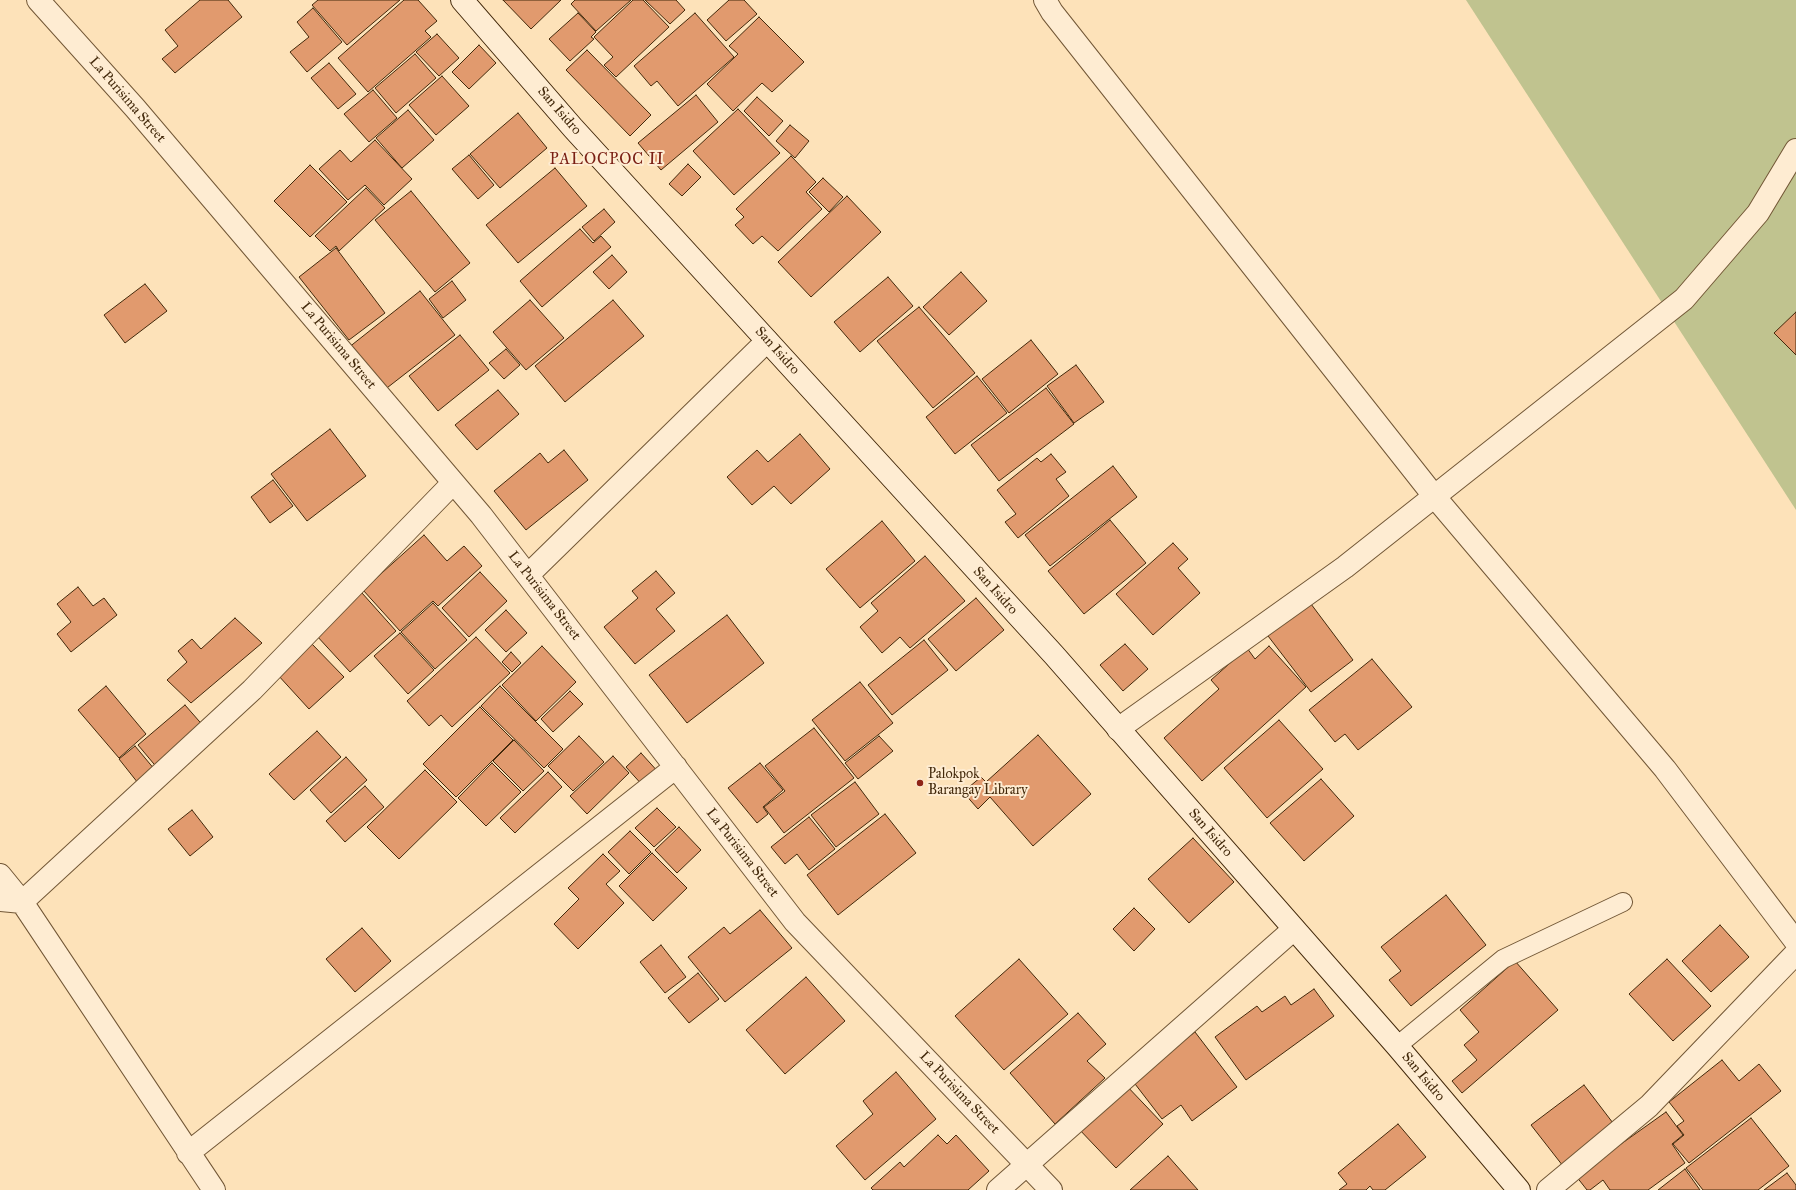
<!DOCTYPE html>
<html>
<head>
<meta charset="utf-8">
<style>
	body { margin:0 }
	canvas { display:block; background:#fde2b9 }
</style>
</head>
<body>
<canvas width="1796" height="1190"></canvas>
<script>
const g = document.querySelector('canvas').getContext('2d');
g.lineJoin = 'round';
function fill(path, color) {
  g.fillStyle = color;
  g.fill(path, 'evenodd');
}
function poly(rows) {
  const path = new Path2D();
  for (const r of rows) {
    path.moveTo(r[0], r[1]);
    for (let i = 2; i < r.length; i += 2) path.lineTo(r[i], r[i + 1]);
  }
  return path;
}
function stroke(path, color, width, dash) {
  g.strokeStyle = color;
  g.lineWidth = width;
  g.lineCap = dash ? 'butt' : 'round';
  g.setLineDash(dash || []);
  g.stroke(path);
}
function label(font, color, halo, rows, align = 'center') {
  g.font = font + ' "IM FELL Great Primer",serif';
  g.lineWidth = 4;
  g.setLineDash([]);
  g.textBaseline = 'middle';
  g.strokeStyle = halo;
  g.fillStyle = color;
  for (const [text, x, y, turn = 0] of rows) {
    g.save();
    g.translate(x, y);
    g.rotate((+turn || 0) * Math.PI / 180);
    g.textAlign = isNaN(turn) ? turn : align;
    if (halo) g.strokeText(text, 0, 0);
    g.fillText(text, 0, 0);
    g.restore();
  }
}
const green = poly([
	[1466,0,1796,0,1796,510]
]);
const building = poly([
	[200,0,228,0,242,17,175,73,162,59,178,46,165,30,200,0],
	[318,0,400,0,347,45,312,5,318,0],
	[404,0,418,0,437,21,425,31,431,37,368,92,338,58,404,0],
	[503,0,561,0,531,29,503,0],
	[575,0,631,0,596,31,571,4,575,0],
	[633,0,643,0,669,27,616,77,604,65,613,57,594,37,633,0],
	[645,0,676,0,685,10,670,24,645,0],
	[729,0,744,0,757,14,726,41,707,20,729,0],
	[313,8,342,42,307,72,290,52,309,37,297,22,313,8],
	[578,13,596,32,591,37,594,39,570,61,549,39,578,13],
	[695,13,734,57,678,106,657,81,651,86,634,66,695,13],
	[759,17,804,62,772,92,762,83,733,111,707,84,738,54,729,46,759,17],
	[437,34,459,58,439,76,416,52,437,34],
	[479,45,496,63,469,89,452,72,479,45],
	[587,50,651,115,630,136,566,70,587,50],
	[415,54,436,78,396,113,375,88,415,54],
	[329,63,356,94,338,109,311,78,329,63],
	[442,76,469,106,436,135,409,105,442,76],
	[373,90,397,118,369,142,344,114,373,90],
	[696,95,718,122,661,170,638,143,696,95],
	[757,97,783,121,769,136,744,111,757,97],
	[738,109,780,153,734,195,693,151,738,109],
	[408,110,434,140,402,168,376,138,408,110],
	[518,113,547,148,500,188,470,154,518,113],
	[790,125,809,141,795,158,776,141,790,125],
	[375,140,412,179,384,205,365,185,348,200,319,169,340,150,351,162,375,140],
	[469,155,494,185,478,199,452,169,469,155],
	[791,156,816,182,806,192,822,209,778,251,762,236,753,244,735,225,744,217,736,209,791,156],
	[688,164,701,177,682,196,669,184,688,164],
	[310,165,347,202,310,237,274,201,310,165],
	[555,168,587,206,518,263,486,225,555,168],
	[823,178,843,197,829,212,809,192,823,178],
	[366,188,385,208,339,251,336,246,330,251,315,236,366,188],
	[411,191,470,263,435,292,375,220,411,191],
	[847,196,881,232,811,297,778,262,847,196],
	[604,209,615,222,594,241,582,227,604,209],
	[580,229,593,243,601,236,611,247,542,307,520,281,580,229],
	[336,248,385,313,349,340,299,277,336,248],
	[612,255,627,272,609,289,593,272,612,255],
	[961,272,987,301,949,335,923,307,961,272],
	[888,277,913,306,860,352,834,322,888,277],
	[452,281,466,300,443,318,429,299,452,281],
	[145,284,167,311,125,343,104,315,145,284],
	[420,291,455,335,383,391,348,348,420,291],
	[530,300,564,338,526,370,493,332,530,300],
	[613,300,644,336,565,402,535,366,613,300],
	[919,307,975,373,933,408,877,341,919,307],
	[1796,312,1796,355,1774,333,1796,312],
	[460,335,489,370,438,411,409,376,460,335],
	[1031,340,1058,374,1009,413,982,379,1031,340],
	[506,349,520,365,504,379,489,363,506,349],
	[1076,365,1104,402,1074,423,1047,386,1076,365],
	[977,376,1007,413,955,454,926,417,977,376],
	[1046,388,1074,424,999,481,971,445,1046,388],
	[498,390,519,414,477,450,455,425,498,390],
	[330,429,366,476,307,521,271,474,330,429],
	[800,434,830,469,791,504,774,486,752,505,727,477,757,450,768,462,800,434],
	[564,450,588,480,526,530,494,491,540,453,548,463,564,450],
	[1051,454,1066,472,1056,479,1069,496,1018,538,1005,522,1016,514,997,490,1037,458,1041,462,1051,454],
	[1113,466,1137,497,1050,566,1025,535,1113,466],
	[273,480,293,506,270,523,251,497,273,480],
	[1110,520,1146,563,1084,614,1048,571,1110,520],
	[882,521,915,561,860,608,826,569,882,521],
	[424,535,447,561,464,546,482,566,438,606,433,601,400,631,363,590,424,535],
	[1173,543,1188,559,1178,568,1200,593,1153,635,1116,594,1173,543],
	[925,556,965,601,910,648,900,637,882,653,860,627,878,611,871,603,925,556],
	[656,571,675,593,656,609,675,631,635,664,604,627,638,598,632,591,656,571],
	[480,572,507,601,469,637,442,608,480,572],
	[78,587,93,606,104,598,117,615,71,652,57,634,71,622,57,604,78,587],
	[362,593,396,631,350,672,316,635,362,593],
	[976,598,1004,630,956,671,928,639,976,598],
	[1308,600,1353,660,1311,692,1265,632,1308,600],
	[433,603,467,640,435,669,401,632,433,603],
	[506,610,527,633,506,652,485,630,506,610],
	[727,615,764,663,687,723,649,675,727,615],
	[235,618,262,643,191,703,167,680,187,662,178,651,192,639,201,649,235,618],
	[400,633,434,670,408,694,374,656,400,633],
	[476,637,510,673,452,727,441,715,429,726,407,701,476,637],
	[924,640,948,670,892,715,868,685,924,640],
	[311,643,344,677,309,709,277,674,311,643],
	[1125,644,1148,669,1123,691,1100,665,1125,644],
	[542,646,576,682,536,721,502,685,542,646],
	[1269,646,1306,687,1202,781,1164,738,1219,689,1211,680,1247,648,1255,659,1269,646],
	[511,652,521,663,512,672,502,662,511,652],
	[1372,659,1412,707,1358,750,1345,734,1335,742,1309,710,1372,659],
	[860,682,893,723,845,761,812,720,860,682],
	[106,686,146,734,119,758,78,710,106,686],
	[500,686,563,749,544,768,481,706,500,686],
	[570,691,583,704,553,732,541,719,570,691],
	[185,705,206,729,159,770,138,745,185,705],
	[480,707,513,740,456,797,423,764,480,707],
	[1279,720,1323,769,1267,818,1224,768,1279,720],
	[814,728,854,778,784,833,764,807,785,791,765,766,814,728],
	[317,731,341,757,294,800,269,774,317,731],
	[1038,735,1091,794,1033,846,990,797,978,809,963,792,981,777,986,782,1038,735],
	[579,736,604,762,573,791,548,766,579,736],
	[879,736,893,751,858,779,845,763,879,736],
	[514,740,544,771,523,791,493,761,514,740],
	[135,746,155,770,138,783,119,759,135,746],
	[641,753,660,774,644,787,626,767,641,753],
	[613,756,629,773,587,814,570,796,613,756],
	[346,757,367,780,331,813,310,790,346,757],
	[492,763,521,792,486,826,458,798,492,763],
	[760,763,783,790,763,807,768,814,757,823,728,788,760,763],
	[425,770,457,802,399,859,367,827,425,770],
	[548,772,562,787,515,833,500,818,548,772],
	[1321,779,1354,816,1304,861,1270,823,1321,779],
	[855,782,879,814,836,847,811,815,855,782],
	[365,786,384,807,345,842,326,821,365,786],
	[657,808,676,827,654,847,635,828,657,808],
	[192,810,213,837,190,856,168,829,192,810],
	[885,814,916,853,838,915,807,875,885,814],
	[809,817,835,849,809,870,797,854,785,864,771,847,809,817],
	[679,827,701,850,677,873,655,850,679,827],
	[630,831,651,852,629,874,608,852,630,831],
	[1193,838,1234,882,1189,923,1148,879,1193,838],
	[652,853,687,888,653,921,619,886,652,853],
	[603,854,620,871,606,884,624,903,578,949,554,924,579,899,568,888,603,854],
	[1446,895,1486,945,1411,1006,1389,980,1401,971,1381,947,1446,895],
	[1134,908,1155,929,1134,951,1113,929,1134,908],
	[760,910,792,948,725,1002,688,957,724,927,730,934,760,910],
	[1720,925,1749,957,1711,992,1682,961,1720,925],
	[362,928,391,961,355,992,326,959,362,928],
	[661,945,686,977,665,993,640,962,661,945],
	[1019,959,1068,1014,1004,1070,955,1016,1019,959],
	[1667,959,1711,1006,1673,1041,1629,994,1667,959],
	[1515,961,1558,1010,1462,1093,1452,1081,1477,1060,1464,1045,1479,1032,1460,1010,1515,961],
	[698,973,719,999,689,1023,668,998,698,973],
	[806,977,845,1021,785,1074,746,1030,806,977],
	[1314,989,1334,1016,1246,1080,1215,1037,1257,1006,1262,1012,1285,996,1291,1005,1314,989],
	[1078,1013,1106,1044,1087,1061,1105,1078,1055,1124,1010,1073,1078,1013],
	[1195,1032,1237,1087,1192,1121,1181,1105,1162,1119,1132,1080,1195,1032],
	[1722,1060,1739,1081,1759,1064,1781,1091,1689,1163,1673,1144,1684,1135,1677,1126,1684,1121,1669,1102,1722,1060],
	[896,1072,936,1119,865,1180,836,1146,873,1114,863,1101,896,1072],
	[1124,1083,1163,1124,1116,1168,1077,1127,1124,1083],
	[1584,1085,1616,1127,1563,1166,1531,1125,1584,1085],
	[1666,1112,1683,1135,1672,1144,1685,1163,1648,1190,1610,1190,1603,1180,1590,1190,1587,1190,1576,1176,1666,1112],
	[1751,1118,1789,1166,1758,1190,1703,1190,1686,1168,1751,1118],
	[1398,1124,1426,1157,1385,1190,1373,1190,1370,1186,1366,1190,1339,1190,1347,1184,1338,1173,1398,1124],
	[938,1135,947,1144,956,1135,989,1171,968,1190,873,1190,871,1188,900,1162,904,1167,938,1135],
	[1168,1156,1198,1190,1130,1190,1168,1156],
	[1685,1169,1700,1190,1658,1190,1685,1169],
	[1787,1173,1796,1185,1796,1190,1764,1190,1787,1173]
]);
const lane = poly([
	[1397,1046,1503,959,1623,902]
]);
const street = poly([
	[38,0,135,108,481,515,795,922,1051,1190],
	[1045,0,1052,12,1434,496,1665,769,1796,942],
	[528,575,767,341],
	[1118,729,1345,567,1684,299,1758,213,1796,150],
	[0,875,22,902,214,1190],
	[0,900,22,902,252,690,453,483],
	[188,1153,676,767],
	[998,1190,1294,929],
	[1548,1190,1649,1106,1796,953]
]);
const secondary = poly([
	[462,0,573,128,1054,655,1397,1046,1519,1190]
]);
const markers = [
	[920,783,4,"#8f2418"]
];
const streetNames = [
	["La Purisima Street",127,100,49],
	["San Isidro",559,111,49],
	["La Purisima Street",338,346,50],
	["San Isidro",777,351,48],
	["San Isidro",995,591,48],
	["La Purisima Street",544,596,52],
	["San Isidro",1210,833,49],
	["La Purisima Street",742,853,52],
	["San Isidro",1423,1077,50],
	["La Purisima Street",959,1093,46]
];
const poiNames = [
	["Palokpok",928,775],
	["Barangay Library",928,791]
];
const quarterNames = [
	["PALOCPOC II",607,160]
];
fill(green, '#c0c38f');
fill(building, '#e19a6e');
stroke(building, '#43290b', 1);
stroke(lane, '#725736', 20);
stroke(street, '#725736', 24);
stroke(secondary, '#43290b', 24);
stroke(lane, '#feecd2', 18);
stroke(street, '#feecd2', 22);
stroke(secondary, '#feecd2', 22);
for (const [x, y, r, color] of markers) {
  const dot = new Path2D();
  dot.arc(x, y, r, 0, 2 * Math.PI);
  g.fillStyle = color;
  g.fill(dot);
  stroke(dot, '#feecd2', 1.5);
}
label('14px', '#43290b', '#feecd2', streetNames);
label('14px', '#43290b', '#feecd2', poiNames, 'left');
g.letterSpacing = '1px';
label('16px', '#7a1f14', '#feecd2', quarterNames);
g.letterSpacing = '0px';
</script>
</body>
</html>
